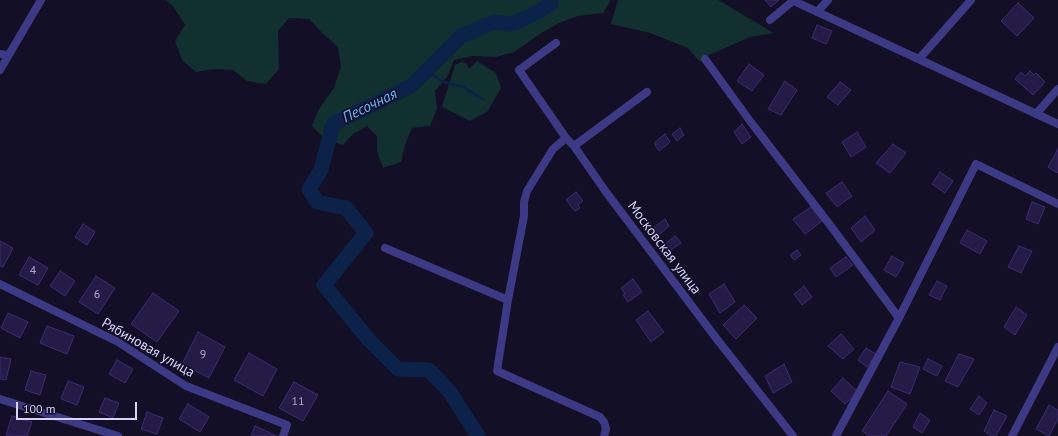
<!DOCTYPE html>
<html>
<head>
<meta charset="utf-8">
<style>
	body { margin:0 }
	#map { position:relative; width:1058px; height:436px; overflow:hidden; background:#130f26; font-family:"PT Sans",sans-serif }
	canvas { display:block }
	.scale { position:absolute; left:16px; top:402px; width:121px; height:18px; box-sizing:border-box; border:2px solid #d9d4ff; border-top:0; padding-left:5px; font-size:12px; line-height:14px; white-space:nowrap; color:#d9d4ff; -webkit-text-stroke:3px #130f26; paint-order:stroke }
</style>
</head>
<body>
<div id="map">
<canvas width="1058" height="436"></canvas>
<div class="scale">100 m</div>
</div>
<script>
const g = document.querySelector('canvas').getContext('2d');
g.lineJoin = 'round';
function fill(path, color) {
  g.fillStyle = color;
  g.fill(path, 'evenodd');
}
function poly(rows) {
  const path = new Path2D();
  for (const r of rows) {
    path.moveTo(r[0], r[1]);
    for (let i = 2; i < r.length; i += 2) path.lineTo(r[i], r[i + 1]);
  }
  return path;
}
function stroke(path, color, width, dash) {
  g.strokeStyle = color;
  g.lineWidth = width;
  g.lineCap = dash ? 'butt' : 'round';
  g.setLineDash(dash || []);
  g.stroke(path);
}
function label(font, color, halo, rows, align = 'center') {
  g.font = font + ' "PT Sans",sans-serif';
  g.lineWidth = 3.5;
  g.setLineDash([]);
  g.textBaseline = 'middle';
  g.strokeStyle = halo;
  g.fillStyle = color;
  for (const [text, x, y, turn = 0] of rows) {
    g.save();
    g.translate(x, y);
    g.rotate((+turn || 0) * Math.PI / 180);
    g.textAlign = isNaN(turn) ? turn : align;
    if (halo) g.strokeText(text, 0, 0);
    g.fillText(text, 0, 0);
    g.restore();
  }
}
const green = poly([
	[166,0,611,0,603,13,578,16,559,23,543,32,514,52,496,57,473,56,454,60,447,77,435,91,437,109,430,126,412,128,405,145,401,162,383,168,377,151,377,136,367,126,353,134,343,145,325,139,312,126,319,109,334,88,341,66,338,47,322,33,309,19,289,18,278,31,279,69,266,84,247,81,233,70,215,69,196,72,182,60,175,41,185,25,173,6],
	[618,0,718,0,774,33,750,37,709,55,700,62,688,48,650,33,611,24],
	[477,61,496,73,501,88,487,112,470,121,442,107,455,65,462,62,467,64,469,69]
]);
const stream = poly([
	[427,70,441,81,463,87,483,99]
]);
const river = poly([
	[478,436,450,392,429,370,398,369,368,339,324,285,366,233,346,208,317,202,309,189,321,170,333,124,411,86,461,36,494,22,512,24,540,11,551,3,549,0]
]);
const building = poly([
	[765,0,779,0,771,7,765,0],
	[1018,3,1034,18,1017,36,1001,21,1018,3],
	[817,25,832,31,826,44,812,38,817,25],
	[749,64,764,75,752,91,737,81,749,64],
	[1030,71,1034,75,1036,73,1045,82,1033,95,1015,79,1021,72,1025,76,1030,71],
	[785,81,797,90,781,115,768,109,785,81],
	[840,82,851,90,838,105,827,97,840,82],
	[742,124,751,137,742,144,734,132,742,124],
	[680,128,684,135,677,141,672,134,680,128],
	[857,132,866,147,851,157,842,142,857,132],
	[665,134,670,142,659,151,654,143,665,134],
	[893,144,906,153,890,173,876,163,893,144],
	[1058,149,1058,172,1057,173,1048,167,1058,149],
	[940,172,953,181,945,193,932,184,940,172],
	[842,182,852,196,837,207,826,193,842,182],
	[576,192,583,201,578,205,580,208,575,211,566,200,576,192],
	[1032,202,1045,207,1038,224,1026,219,1032,202],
	[811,207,822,221,805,234,793,219,811,207],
	[865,216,875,230,861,242,851,228,865,216],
	[665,219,669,226,659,235,654,227,665,219],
	[83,224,95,232,87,245,75,237,83,224],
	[967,230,987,241,980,254,960,243,967,230],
	[675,236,681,243,671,250,666,243,675,236],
	[0,241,13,248,3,267,0,266,0,241],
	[1019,246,1032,251,1021,273,1008,267,1019,246],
	[797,250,801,255,794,260,790,255,797,250],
	[892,256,904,263,896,277,884,270,892,256],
	[29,257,48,268,38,285,19,275,29,257],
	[846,257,853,265,836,277,830,268,846,257],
	[60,271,75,281,65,296,50,286,60,271],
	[96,276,115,288,98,314,79,302,96,276],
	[633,279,642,292,628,302,623,295,625,294,621,288,633,279],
	[937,281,947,286,940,300,929,295,937,281],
	[724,284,735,302,720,313,709,294,724,284],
	[804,286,812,297,802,305,794,294,804,286],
	[153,293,179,311,157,342,131,324,153,293],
	[744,305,757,318,736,339,723,325,744,305],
	[1016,307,1027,315,1015,335,1004,327,1016,307],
	[648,311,664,332,651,342,636,320,648,311],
	[8,313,28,322,20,338,1,328,8,313],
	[47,326,74,336,67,354,40,343,47,326],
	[198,332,225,347,209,378,182,364,198,332],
	[841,334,854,349,843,359,828,346,841,334],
	[866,348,876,354,867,367,858,360,866,348],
	[249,353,277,369,263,396,234,380,249,353],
	[959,354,974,359,958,387,945,381,959,354],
	[0,357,11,359,6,380,0,379,0,357],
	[928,359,942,366,937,376,923,369,928,359],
	[117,360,133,369,125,383,109,374,117,360],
	[900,362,920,367,910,394,891,387,900,362],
	[784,364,792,382,773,393,765,376,784,364],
	[31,371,46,375,40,395,25,390,31,371],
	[843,378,858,392,845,404,831,391,843,378],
	[68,381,84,387,77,405,61,399,68,381],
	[294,382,318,395,303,421,279,408,294,382],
	[888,391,907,404,886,436,870,436,862,431,888,391],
	[979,396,987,403,979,415,970,409,979,396],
	[105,398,119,403,113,418,99,412,105,398],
	[188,404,209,417,200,432,179,419,188,404],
	[1049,405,1058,410,1058,419,1049,436,1036,429,1049,405],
	[994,410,1007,416,996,436,991,436,984,431,994,410],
	[147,412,163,418,157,434,141,429,147,412],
	[920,413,930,420,922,433,913,427,920,413],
	[12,416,32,422,27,436,9,436,6,435,12,416],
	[255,426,277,436,251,436,255,426]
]);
const minor = poly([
	[794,1,1058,124],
	[817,12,828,0],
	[770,20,794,0],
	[556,43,519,70,566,138],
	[0,54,8,55],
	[705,59,750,121,830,225,899,318],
	[919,59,971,0],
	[0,70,41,0],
	[647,92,574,146,606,192,716,338,793,436],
	[1036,114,1058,89],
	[385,248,508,300,524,216,524,202,527,191,553,149,566,138,574,146],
	[0,284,118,342,186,386,287,425,283,436],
	[508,300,497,371,600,417,604,422,606,429,604,436],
	[0,399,118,436],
	[836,436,899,318,976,164,1058,204],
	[1012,436,1058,347]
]);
const numberNames = [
	["4",33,271],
	["6",97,295],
	["9",203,355],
	["11",298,402]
];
const streetNames = [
	["Московская улица",664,248,53],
	["Рябиновая улица",148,348,30]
];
const waterNames = [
	["Песочная",370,106,-26]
];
fill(green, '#12302f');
stroke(stream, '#0c2248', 2.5);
stroke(river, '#0c2248', 15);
fill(building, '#241b47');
stroke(building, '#3b2d73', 1);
stroke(minor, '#3d3a85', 8);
label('12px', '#aca6d1', null, numberNames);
label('14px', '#d9d4ff', '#130f26', streetNames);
label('italic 15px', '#62b6ff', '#130f26', waterNames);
</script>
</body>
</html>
